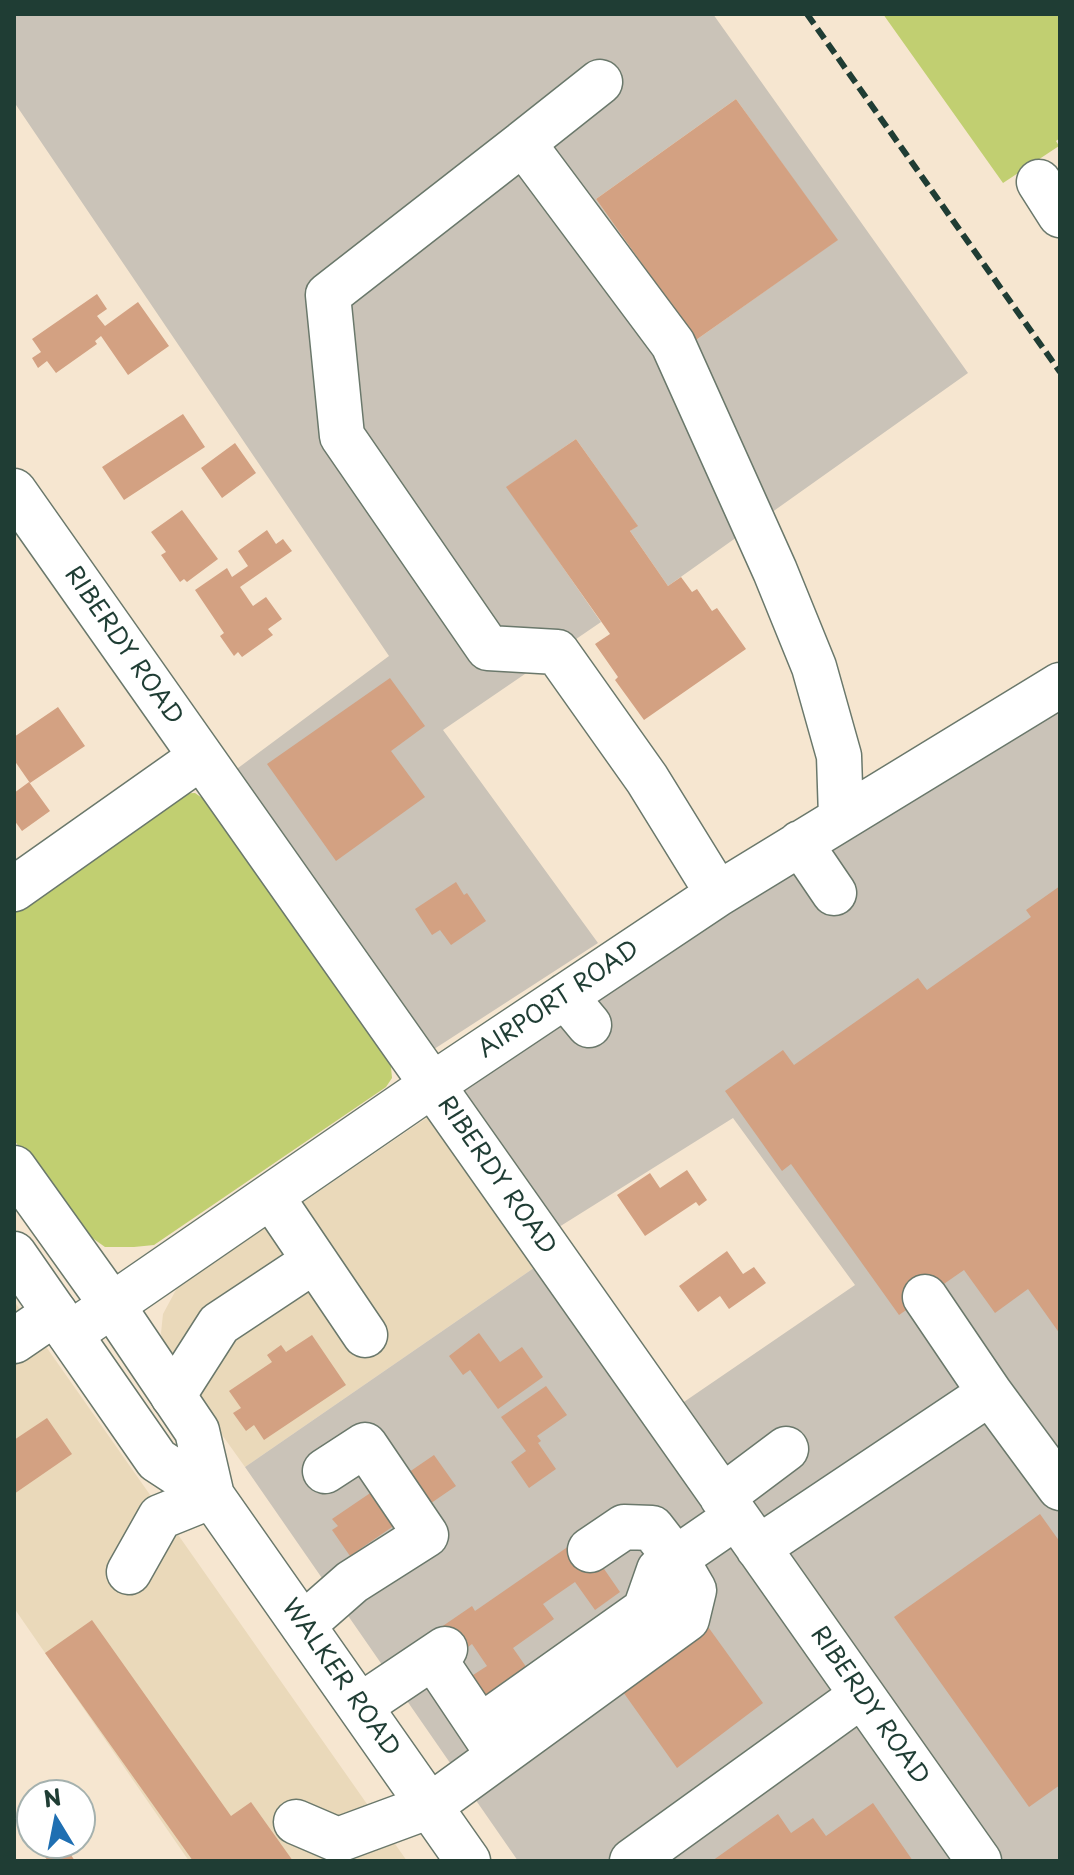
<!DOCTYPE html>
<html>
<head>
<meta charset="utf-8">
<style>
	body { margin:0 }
	#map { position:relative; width:1074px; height:1875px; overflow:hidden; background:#f6e6d0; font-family:"Playpen Sans",sans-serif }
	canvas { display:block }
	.frame { position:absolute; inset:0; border:16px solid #1f3d34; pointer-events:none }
	.north { position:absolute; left:16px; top:1779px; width:80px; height:80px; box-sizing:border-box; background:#fff; border:2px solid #a5b1ae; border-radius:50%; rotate:350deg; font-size:22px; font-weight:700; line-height:32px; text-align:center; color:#1f3d34 }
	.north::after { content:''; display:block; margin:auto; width:28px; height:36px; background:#1f6fb2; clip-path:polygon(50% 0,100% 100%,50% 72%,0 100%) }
</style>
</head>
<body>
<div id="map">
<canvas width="1074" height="1875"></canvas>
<div class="frame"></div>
<div class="north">N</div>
</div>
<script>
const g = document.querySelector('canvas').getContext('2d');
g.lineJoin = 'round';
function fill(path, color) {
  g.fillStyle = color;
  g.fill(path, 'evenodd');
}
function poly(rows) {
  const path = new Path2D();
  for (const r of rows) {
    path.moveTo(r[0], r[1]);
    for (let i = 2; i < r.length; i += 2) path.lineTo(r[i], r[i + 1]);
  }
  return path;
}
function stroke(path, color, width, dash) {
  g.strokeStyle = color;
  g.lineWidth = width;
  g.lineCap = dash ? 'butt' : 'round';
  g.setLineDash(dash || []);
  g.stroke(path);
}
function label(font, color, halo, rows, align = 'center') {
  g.font = font + ' "Playpen Sans",sans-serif';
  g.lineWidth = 6;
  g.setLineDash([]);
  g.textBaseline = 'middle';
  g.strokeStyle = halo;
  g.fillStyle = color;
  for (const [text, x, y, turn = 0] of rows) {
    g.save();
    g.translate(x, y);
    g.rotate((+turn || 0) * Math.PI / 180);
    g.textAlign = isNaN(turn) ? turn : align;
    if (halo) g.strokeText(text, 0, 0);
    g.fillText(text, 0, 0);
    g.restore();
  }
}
const built = poly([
	[431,1115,541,1263,245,1467,165,1355,161,1333,163,1314,177,1288],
	[14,1301,407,1861,189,1861,14,1608]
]);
const industrial = poly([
	[14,14,713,14,968,373,668,586,630,531,637,525,576,439,507,487,601,622,443,730,598,943,428,1053,234,771,389,656,14,102],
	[736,99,837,240,696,340,596,199],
	[1060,701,1060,1861,518,1861,245,1467,541,1263,678,1406,855,1285,733,1118,551,1232,451,1088]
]);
const green = poly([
	[883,14,1060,14,1060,138,1056,141,1059,146,1003,183],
	[195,793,215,807,390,1056,392,1078,386,1087,154,1245,134,1247,105,1247,81,1230,14,1140,14,907,175,794]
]);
const building = poly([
	[736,99,838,240,696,340,596,199],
	[97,294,107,309,97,316,105,326,138,302,169,346,128,375,101,336,95,341,97,344,56,373,47,361,38,368,32,358,41,352,32,339],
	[183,414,205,447,124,500,102,467],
	[576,439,638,526,630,531,668,586,681,577,692,592,697,589,712,611,717,608,746,649,644,720,615,680,618,677,595,644,610,634,506,487],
	[235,443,256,473,222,498,201,468],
	[182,510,218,559,187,582,184,579,180,582,161,555,166,552,151,532],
	[267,530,276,544,283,539,292,551,240,587,253,606,266,597,282,619,268,629,273,635,242,657,238,652,234,656,220,636,224,633,195,590,227,568,232,577,248,566,238,551],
	[390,678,425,726,391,751,425,797,336,861,267,764],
	[58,707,85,746,30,783,14,760,14,737],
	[29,782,50,811,22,831,14,820,14,793],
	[456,882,464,895,467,893,486,921,451,945,440,930,432,935,415,909],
	[1060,886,1060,1334,1028,1289,995,1313,964,1270,899,1315,791,1164,782,1171,725,1091,783,1050,794,1065,918,978,927,990,1031,917,1026,910],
	[687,1170,707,1200,699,1206,696,1202,645,1236,617,1195,650,1173,660,1188],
	[727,1251,743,1274,754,1267,766,1283,729,1309,720,1296,698,1312,679,1286],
	[479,1333,500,1362,522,1347,543,1377,498,1409,470,1370,463,1375,449,1356],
	[312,1335,346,1385,264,1440,254,1425,246,1431,233,1413,241,1408,229,1391,272,1362,267,1355,281,1345,286,1352],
	[546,1386,567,1415,537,1436,541,1441,538,1443,556,1469,529,1488,511,1462,526,1451,501,1417],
	[47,1418,72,1454,14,1494,14,1440],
	[434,1455,456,1486,418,1512,396,1481],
	[385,1483,408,1516,350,1556,332,1530,338,1526,332,1519],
	[1040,1514,1060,1542,1060,1785,1029,1807,894,1617],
	[582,1537,620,1592,595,1610,575,1582,543,1604,554,1619,513,1648,529,1671,487,1700,470,1677,487,1666,472,1644,452,1659,434,1632,472,1606,475,1611],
	[92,1620,231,1816,251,1802,293,1861,193,1861,45,1653],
	[706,1624,763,1703,677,1768,621,1689],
	[873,1803,913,1861,712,1861,778,1814,791,1833,813,1818,826,1836],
	[35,1843,82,1843,69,1852,75,1861,48,1861]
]);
const minor = poly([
	[523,143,600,82],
	[1039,182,1060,215],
	[14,491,979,1861],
	[800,843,834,893],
	[14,889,201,757],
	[718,894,647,779,557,652,488,648,342,436,328,295,523,143,673,344,775,571,814,667,839,756,841,817],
	[565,996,589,1025],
	[271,1196,365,1335],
	[925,1297,990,1393],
	[70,1334,432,1085,718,894,1060,685],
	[14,1341,55,1313],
	[173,1396,219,1324,314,1261],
	[722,1497,786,1449],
	[758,1548,990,1393,1060,1488],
	[129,1572,160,1517,212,1496],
	[303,1625,352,1582,426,1535,365,1445,325,1471],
	[433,1657,496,1751],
	[360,1706,445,1649],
	[480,1727,645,1610,659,1570,736,1517],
	[296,1822,338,1840,430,1806,687,1619,694,1590,676,1559,652,1528,624,1527,590,1550],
	[632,1861,862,1695]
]);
const major = poly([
	[14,1168,112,1305,197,1431,212,1496,468,1861],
	[14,1254,157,1460,212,1496]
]);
const rail = poly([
	[807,14,1060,372]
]);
const streetNames = [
	["RIBERDY ROAD",123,646,55],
	["AIRPORT ROAD",559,1000,-34],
	["RIBERDY ROAD",496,1176,55],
	["WALKER ROAD",340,1678,55],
	["RIBERDY ROAD",869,1706,55]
];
fill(built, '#ead9ba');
fill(industrial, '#cac3b8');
fill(green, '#c1cf71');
fill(building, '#d3a182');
stroke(minor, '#6a786b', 47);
stroke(major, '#6a786b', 47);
stroke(minor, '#fff', 44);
stroke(major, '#fff', 44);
stroke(rail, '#1f3d34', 6, [12, 6]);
label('24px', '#1f3d34', '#fff', streetNames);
</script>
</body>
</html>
